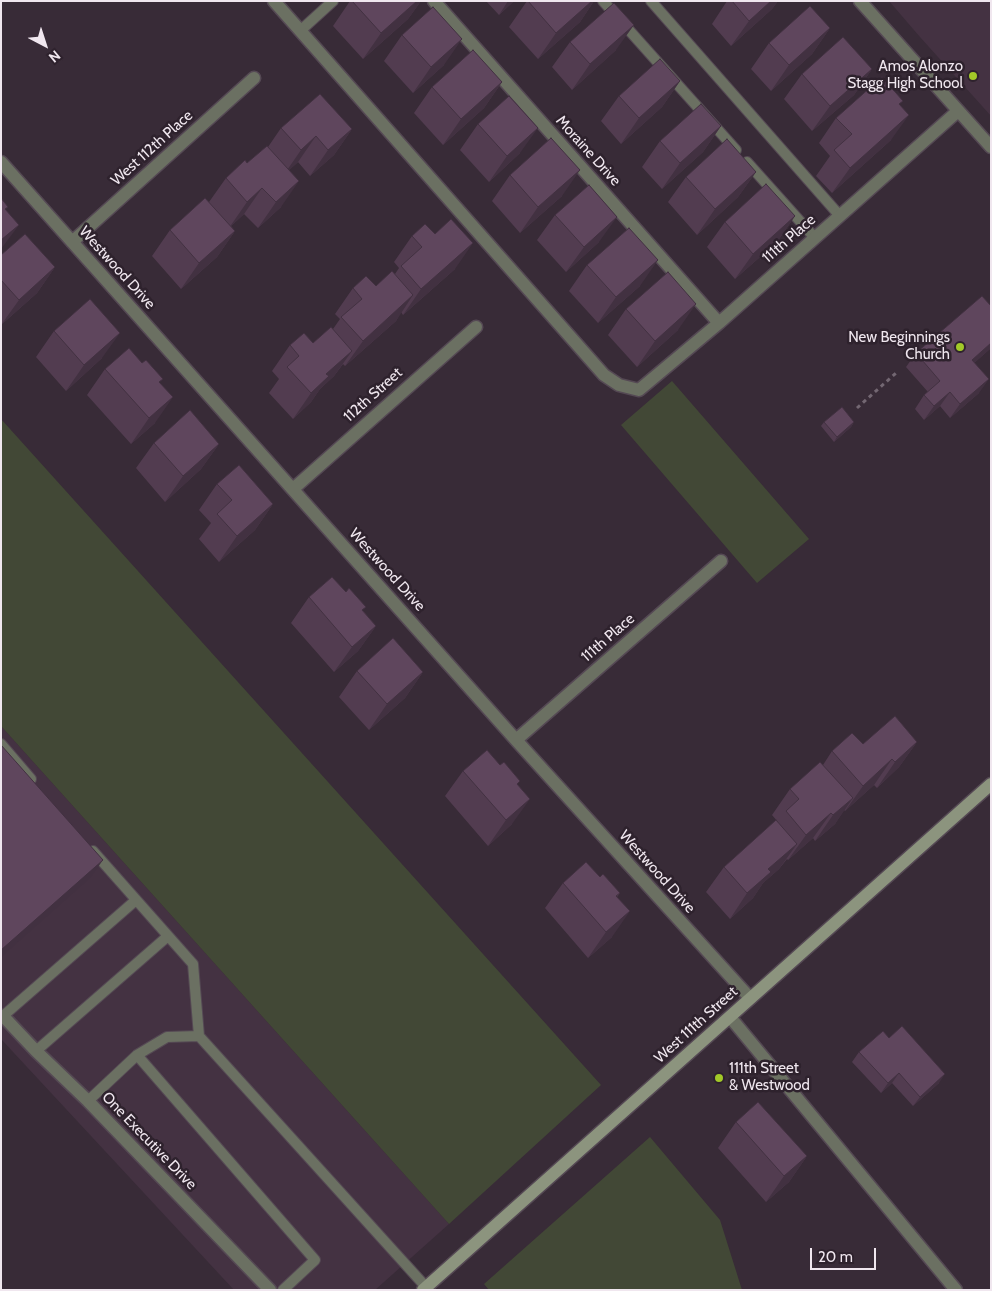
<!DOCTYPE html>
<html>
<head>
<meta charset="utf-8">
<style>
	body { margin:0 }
	#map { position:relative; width:992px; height:1291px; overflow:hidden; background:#382b37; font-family:Cabin,sans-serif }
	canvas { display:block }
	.frame { position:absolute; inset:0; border:2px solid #f0e7ef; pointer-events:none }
	.north { position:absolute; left:20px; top:20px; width:50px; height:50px; -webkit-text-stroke:4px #2e222d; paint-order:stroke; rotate:140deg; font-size:14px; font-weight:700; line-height:20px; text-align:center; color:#f0e7ef }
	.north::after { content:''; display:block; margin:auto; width:18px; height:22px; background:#f0e7ef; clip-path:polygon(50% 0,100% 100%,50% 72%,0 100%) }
	.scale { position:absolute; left:810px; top:1248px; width:66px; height:22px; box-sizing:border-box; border:2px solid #f0e7ef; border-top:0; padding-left:6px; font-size:15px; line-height:18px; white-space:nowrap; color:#f0e7ef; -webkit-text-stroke:4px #2e222d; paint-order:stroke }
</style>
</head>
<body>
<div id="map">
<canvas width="992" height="1291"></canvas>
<div class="frame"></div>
<div class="north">N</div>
<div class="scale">20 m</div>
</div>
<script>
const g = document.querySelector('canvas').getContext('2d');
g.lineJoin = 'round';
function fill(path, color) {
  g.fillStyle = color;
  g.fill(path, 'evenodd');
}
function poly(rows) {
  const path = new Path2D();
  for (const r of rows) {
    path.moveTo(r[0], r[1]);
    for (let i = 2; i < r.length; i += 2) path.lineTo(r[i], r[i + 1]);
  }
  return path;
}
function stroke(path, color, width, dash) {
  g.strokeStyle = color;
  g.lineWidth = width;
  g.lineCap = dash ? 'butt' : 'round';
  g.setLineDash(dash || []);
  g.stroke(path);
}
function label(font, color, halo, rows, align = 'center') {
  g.font = font + ' Cabin,sans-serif';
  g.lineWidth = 5;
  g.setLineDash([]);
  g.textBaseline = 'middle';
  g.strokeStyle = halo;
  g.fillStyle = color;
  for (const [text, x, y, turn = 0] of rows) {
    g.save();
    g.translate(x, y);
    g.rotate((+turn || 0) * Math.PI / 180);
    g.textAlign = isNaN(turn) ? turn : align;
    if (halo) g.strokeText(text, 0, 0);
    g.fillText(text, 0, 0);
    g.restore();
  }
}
const built = poly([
	[889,1,991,1,991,116,920,37],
	[1,726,449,1224,375,1290,234,1290,1,1039]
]);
const green = poly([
	[672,381,809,539,757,583,621,425],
	[1,419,601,1085,449,1224,1,726],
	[650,1137,720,1220,742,1290,489,1290,484,1284]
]);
const path = poly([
	[857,408,896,373]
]);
const lane = poly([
	[603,1,736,150],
	[651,1,840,216],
	[300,31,333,1],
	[747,162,815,238],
	[1,744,31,779],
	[93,851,193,964,199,1036],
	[3,1016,136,900],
	[36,1051,168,936],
	[137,1055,315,1260,283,1290],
	[88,1101,137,1055,167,1037,199,1036,426,1287]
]);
const street = poly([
	[274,1,604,375,619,385,639,390,719,323,958,111],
	[434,1,719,323],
	[860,1,991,147],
	[1,162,516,740,750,998],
	[72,242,254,78],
	[293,489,476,327],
	[516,740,721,561],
	[3,1016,36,1051,88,1101,270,1290],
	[730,1017,956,1290]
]);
const secondary = poly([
	[423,1290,991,784]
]);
const wall = poly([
	[350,1,421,1,408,19,363,59,333,26],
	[486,1,514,1,499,15],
	[527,1,594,1,580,22,538,59,509,27],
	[727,1,778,1,772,9,731,46,712,24],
	[830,28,812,54,771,91,751,69,769,43],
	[402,35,444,65,413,93,384,61],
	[570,42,616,50,572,90,552,67],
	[872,69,854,95,812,131,784,99,802,74],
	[680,81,662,107,621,144,601,121,619,96],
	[502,82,484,108,443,145,414,113,432,87],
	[900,105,891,140,832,193,816,176,830,156,819,143,836,118],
	[478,124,520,153,489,182,460,150],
	[721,126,703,152,662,189,642,167,660,141],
	[281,128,352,129,334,155,310,176,298,162,289,170,281,207,258,228,244,214,231,226,235,231,217,257,181,289,152,256,170,230,209,202,226,178,247,163,268,147],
	[756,172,738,197,697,235,668,202,686,177],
	[510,175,562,196,520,233,492,201],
	[555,215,599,242,566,272,537,240],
	[795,216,777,242,735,279,707,247,725,222],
	[412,236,455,269,403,315,401,312,396,321,345,366,343,364,334,376,320,389,311,402,293,419,269,393,279,379,272,371,290,345,313,343,333,329,340,319,335,314,353,288,376,286,395,274,399,268,394,262],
	[1,255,55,267,37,293,1,325],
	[587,265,640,286,598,323,569,291],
	[991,306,991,348,974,363,979,393,950,418,940,406,924,420,915,409,924,395,928,392,906,367,916,353],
	[626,309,678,330,637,367,608,335],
	[54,331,102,358,66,391,36,357],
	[105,369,160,383,155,423,131,444,87,395],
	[824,422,854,422,851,427,834,442,821,426],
	[154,443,219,444,201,469,165,502,136,468],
	[217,484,273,504,255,530,219,562,199,539,211,523,199,510],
	[309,597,363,611,376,626,358,651,334,672,291,623],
	[357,671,423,672,405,698,369,730,339,697],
	[917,742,899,767,877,788,874,785,845,811,844,810,835,824,815,841,813,838,788,860,787,859,779,869,763,883,753,898,730,919,706,892,724,867,778,822,772,815,790,789,823,765,832,751,863,744],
	[500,765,520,781,517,784,512,824,488,846,445,796,463,771],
	[600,877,620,893,617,897,612,937,588,958,545,908,563,883],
	[889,1038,939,1083,913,1106,892,1083,881,1093,852,1062,859,1052],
	[736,1122,807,1156,789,1182,766,1202,718,1148]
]);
const shadedWall = poly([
	[417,1,421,1,408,19,363,59,381,33],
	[508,1,514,1,499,15],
	[592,1,594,1,580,22,538,59,556,33],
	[771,1,778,1,772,9,731,46,749,21],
	[634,25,616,50,572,90,590,64],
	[830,28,812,54,771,91,789,65],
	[462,39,444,65,413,93,431,67],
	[872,69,854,95,812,131,830,106],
	[680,81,662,107,621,144,639,118],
	[502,82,484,108,443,145,461,119],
	[909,115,891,140,832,193,850,168],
	[721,126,703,152,662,189,680,163],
	[538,128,520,153,489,182,507,156],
	[352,129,334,155,310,176,328,150],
	[316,136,298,162,283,176,301,150],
	[580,170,562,196,520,233,538,207],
	[756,172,738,197,697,235,715,209],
	[299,181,281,207,258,228,276,202],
	[262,188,244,214,229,228,247,202],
	[795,216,777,242,735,279,753,254],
	[617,217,599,242,566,272,584,247],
	[19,225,1,249,1,240],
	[235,231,217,257,181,289,199,263],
	[473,243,455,269,403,315,421,289],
	[658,260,640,286,598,323,616,297],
	[55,267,37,293,1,325,19,300],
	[413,295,396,321,345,366,363,341],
	[696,304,678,330,637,367,655,341],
	[120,333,102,358,66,391,84,365],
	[991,343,991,348,962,374,972,360],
	[352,351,334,376,320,389,311,402,293,419,311,393,326,374],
	[989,379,979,393,950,418,960,404],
	[950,392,940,406,924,420,934,406],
	[173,397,155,423,131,444,149,418],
	[854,422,851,427,834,442,837,437],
	[219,444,201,469,165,502,183,476],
	[273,504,255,530,219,562,237,536],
	[376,626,358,651,334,672,352,647],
	[423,672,405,698,369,730,387,704],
	[917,742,899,767,877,788,895,762],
	[892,759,874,785,845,811,863,786],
	[853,798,835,824,815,841,833,815],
	[530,799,512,824,488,846,506,820],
	[831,813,813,838,788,860,806,835],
	[797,844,779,869,763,883,753,898,730,919,747,893,768,869],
	[103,860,90,878,1,957,1,950],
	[630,911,612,937,588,958,606,932],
	[899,1073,892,1083,881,1093,888,1083],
	[945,1074,939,1083,913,1106,920,1097],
	[807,1156,789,1182,766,1202,784,1176]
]);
const building = poly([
	[352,1,417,1,381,33,352,1],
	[528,1,592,1,556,33,528,1],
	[732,1,771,1,749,21,732,1],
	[614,3,634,25,590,64,570,42,614,3],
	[810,6,830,28,789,65,769,43,810,6],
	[433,7,462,39,431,67,402,35,433,7],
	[843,37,872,69,830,106,802,74,843,37],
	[473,50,502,82,461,119,432,87,473,50],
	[660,59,680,81,639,118,619,96,660,59],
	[882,77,903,101,899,104,909,115,850,168,834,150,852,134,836,118,882,77],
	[320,94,352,129,328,150,316,136,301,150,281,128,320,94],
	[509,96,538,128,507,156,478,124,509,96],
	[701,104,721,126,680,163,660,141,701,104],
	[551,138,580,170,538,207,510,175,551,138],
	[727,139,756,172,715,209,686,177,727,139],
	[267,146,299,181,276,202,262,188,247,202,226,178,245,160,247,163,267,146],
	[766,184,795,216,753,254,725,222,766,184],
	[589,185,617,217,584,247,555,215,589,185],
	[1,198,8,207,5,209,19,225,1,240,1,198],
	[205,198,235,231,199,263,170,230,205,198],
	[451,219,473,243,421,289,401,266,422,247,412,236,425,224,435,234,451,219],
	[629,228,658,260,616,297,587,265,629,228],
	[25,234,55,267,19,300,1,280,1,255,25,234],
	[392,271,413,295,363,341,341,317,362,299,353,288,366,276,376,286,392,271],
	[668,272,696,304,655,341,626,309,668,272],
	[982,296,991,306,991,343,972,360,989,379,960,404,950,392,934,406,924,395,940,381,916,353,982,296],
	[90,299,120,333,84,365,54,331,90,299],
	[331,327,352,351,326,374,329,376,311,393,287,367,299,356,290,345,304,333,313,343,331,327],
	[129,348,142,363,146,360,163,379,159,382,173,397,149,418,105,369,129,348],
	[842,407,854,422,837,437,824,422,842,407],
	[190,410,219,444,183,476,154,443,190,410],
	[239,465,273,504,237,536,217,514,232,500,217,484,239,465],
	[332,577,346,592,349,588,366,607,362,610,376,626,352,647,309,597,332,577],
	[393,638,423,672,387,704,357,671,393,638],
	[895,716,917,742,895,762,892,759,863,786,832,751,852,733,863,744,895,716],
	[1,745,103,860,1,950,1,745],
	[487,750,500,765,504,762,520,781,517,784,530,799,506,820,463,771,487,750],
	[820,762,853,798,833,815,831,813,806,835,786,811,799,799,790,789,820,762],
	[776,820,797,844,768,869,771,872,747,893,724,867,776,820],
	[586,862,600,877,603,874,620,893,616,896,630,911,606,932,563,883,586,862],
	[902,1026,945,1074,920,1097,899,1073,888,1083,859,1052,883,1031,889,1038,902,1026],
	[758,1102,807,1156,784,1176,736,1122,758,1102]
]);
const markers = [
	[973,76,5,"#a2c928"],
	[960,347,5,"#a2c928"],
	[719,1078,5,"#a2c928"]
];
const poiNames = [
	["Amos Alonzo",963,67],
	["Stagg High School",963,84],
	["New Beginnings",950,338],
	["Church",950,355],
	["111th Street",729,1069,"left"],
	["& Westwood",729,1086,"left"]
];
const streetNames = [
	["West 112th Place",152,148,-42],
	["Moraine Drive",588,151,48],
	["111th Place",789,239,-41],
	["Westwood Drive",117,268,48],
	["112th Street",373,395,-42],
	["Westwood Drive",387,570,48],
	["111th Place",608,638,-41],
	["Westwood Drive",657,872,48],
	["West 111th Street",696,1025,-42],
	["One Executive Drive",149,1141,46]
];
fill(built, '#443242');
fill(green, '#424836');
stroke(lane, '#554954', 12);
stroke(street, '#554954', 15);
stroke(secondary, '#554954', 15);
stroke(path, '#736772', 3, [4, 4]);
stroke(lane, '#6b7062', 10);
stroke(street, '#6b7062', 12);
stroke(secondary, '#8c947e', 12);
fill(wall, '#523c50');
fill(shadedWall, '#423141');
fill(building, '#5f465d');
stroke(building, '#423141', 1);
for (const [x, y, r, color] of markers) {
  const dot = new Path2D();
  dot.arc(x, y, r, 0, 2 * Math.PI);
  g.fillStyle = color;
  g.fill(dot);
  stroke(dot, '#2e222d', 2);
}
label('15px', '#f0e7ef', '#2e222d', poiNames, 'right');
label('15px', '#f0e7ef', '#2e222d', streetNames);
</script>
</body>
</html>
